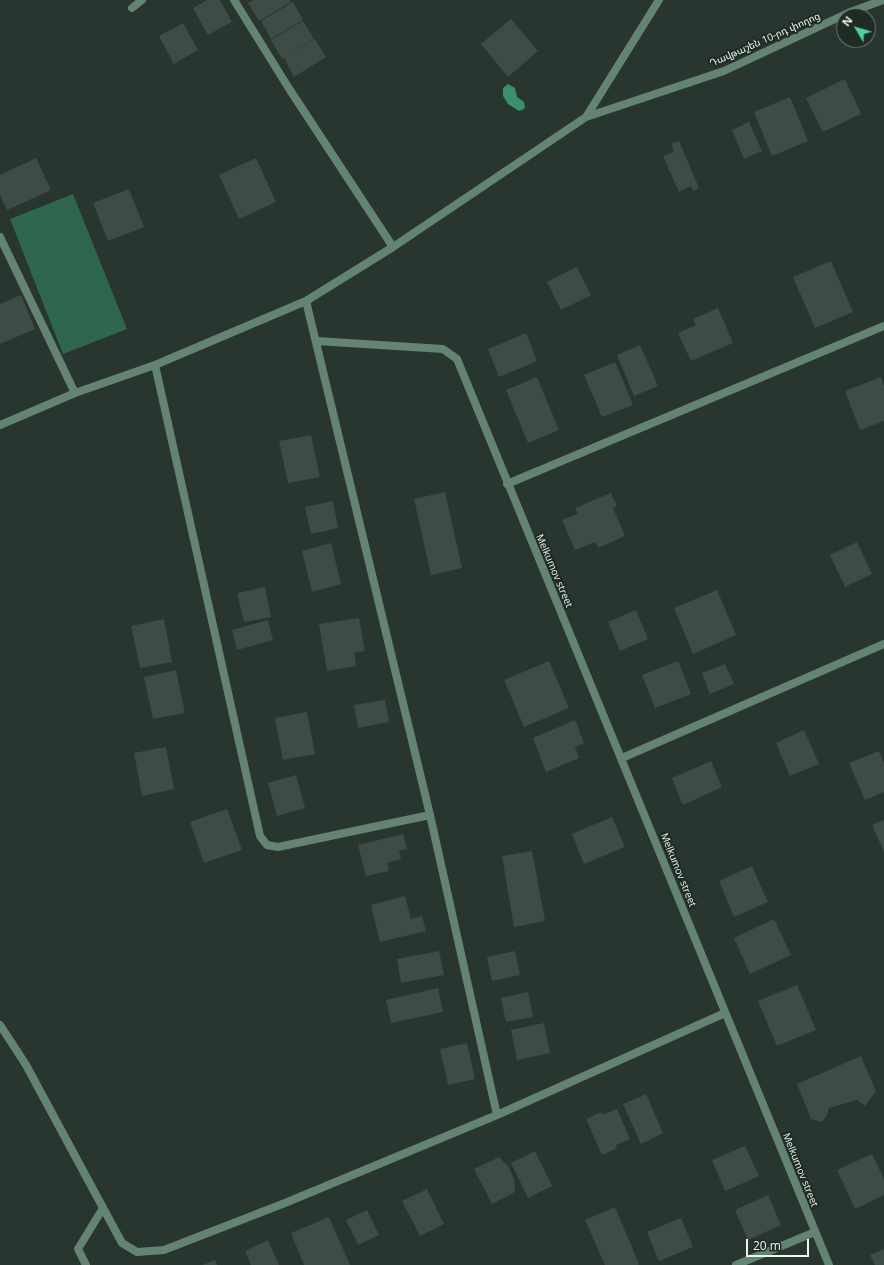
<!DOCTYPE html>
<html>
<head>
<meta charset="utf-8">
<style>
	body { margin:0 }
	#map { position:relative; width:884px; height:1265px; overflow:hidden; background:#29352f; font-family:"Open Sans",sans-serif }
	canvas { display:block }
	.north { position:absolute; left:836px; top:8px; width:40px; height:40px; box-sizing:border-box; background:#1f2b25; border:1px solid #717c77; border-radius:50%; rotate:308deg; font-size:11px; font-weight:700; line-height:16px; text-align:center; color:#edf5f1 }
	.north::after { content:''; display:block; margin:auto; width:14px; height:18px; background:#48d49d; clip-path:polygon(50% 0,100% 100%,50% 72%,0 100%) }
	.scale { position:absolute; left:746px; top:1239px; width:63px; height:18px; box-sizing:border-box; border:2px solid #edf5f1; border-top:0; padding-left:5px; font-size:12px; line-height:14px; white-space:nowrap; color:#edf5f1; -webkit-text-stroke:3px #1f2b25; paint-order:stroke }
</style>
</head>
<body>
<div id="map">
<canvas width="884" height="1265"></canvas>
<div class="north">N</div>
<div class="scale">20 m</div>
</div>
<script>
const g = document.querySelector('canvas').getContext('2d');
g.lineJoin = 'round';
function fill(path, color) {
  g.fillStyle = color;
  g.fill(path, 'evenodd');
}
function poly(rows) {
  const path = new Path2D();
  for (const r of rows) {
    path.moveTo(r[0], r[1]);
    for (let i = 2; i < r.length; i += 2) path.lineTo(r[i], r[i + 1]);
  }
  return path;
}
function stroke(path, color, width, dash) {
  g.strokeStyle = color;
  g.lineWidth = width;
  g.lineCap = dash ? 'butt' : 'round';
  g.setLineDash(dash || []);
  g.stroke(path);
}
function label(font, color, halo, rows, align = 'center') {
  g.font = font + ' "Open Sans","Noto Sans Armenian",sans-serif';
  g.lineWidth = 4;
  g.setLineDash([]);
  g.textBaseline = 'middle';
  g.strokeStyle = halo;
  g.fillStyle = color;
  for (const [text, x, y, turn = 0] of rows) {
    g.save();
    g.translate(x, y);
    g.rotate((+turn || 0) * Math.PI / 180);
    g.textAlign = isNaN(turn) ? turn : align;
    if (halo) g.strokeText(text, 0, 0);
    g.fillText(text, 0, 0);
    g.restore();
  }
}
const green = poly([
	[73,194,127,329,63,354,10,219]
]);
const water = poly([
	[508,84,515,88,517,97,524,102,525,108,522,110,519,111,508,104,503,96,503,88]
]);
const building = poly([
	[207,0,220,0,232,22,208,35,193,8],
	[253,0,290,0,291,2,259,21,248,3],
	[293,2,303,20,271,39,261,21],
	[511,19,538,51,508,77,481,44],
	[303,21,314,39,282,59,271,40],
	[183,23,198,50,174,64,159,36],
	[315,39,326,57,294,77,284,58],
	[845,79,861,114,823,132,806,98],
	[790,97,808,141,772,156,754,112],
	[749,122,762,151,744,159,732,130],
	[679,141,699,188,693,191,691,186,679,192,663,156,674,152,671,144],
	[36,158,51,190,7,210,0,195,0,175],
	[256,158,276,202,239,219,219,175],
	[129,189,144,227,108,241,93,203],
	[831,261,853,312,815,328,793,277],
	[577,267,591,295,561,310,547,282],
	[21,295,35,329,0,344,0,304],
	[718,308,733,343,691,361,678,333,696,325,693,319],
	[526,333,537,361,499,377,488,349],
	[640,345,658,386,634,396,617,355],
	[615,362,633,405,602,417,584,375],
	[537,377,559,430,528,443,506,390],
	[881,377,884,386,884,421,860,430,845,391],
	[311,435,320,477,288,483,279,441],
	[445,492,462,568,431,575,414,499],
	[611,493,617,506,613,508,625,536,598,548,595,542,575,550,562,520,578,514,575,508],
	[333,501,338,528,311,534,305,507],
	[857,542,872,574,845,587,830,555],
	[331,543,341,584,312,592,302,551],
	[265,587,271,617,244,622,237,593],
	[717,590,736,635,693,654,674,608],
	[636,610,648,639,620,651,608,622],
	[359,618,365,651,354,653,356,666,327,671,319,624],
	[164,619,172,662,140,668,131,626],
	[268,620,273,640,237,650,232,630],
	[549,661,569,708,524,727,504,680],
	[678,661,691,694,655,708,642,675],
	[725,664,734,684,710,694,702,673],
	[176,670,185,713,153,719,144,677],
	[385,700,389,722,358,728,354,705],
	[307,712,315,754,283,760,275,718],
	[575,720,584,743,575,747,579,758,546,772,533,738],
	[804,730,819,764,790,776,776,743],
	[166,747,174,789,142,796,134,753],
	[879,751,884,763,884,792,865,800,849,763],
	[711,761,722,787,683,805,672,778],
	[296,775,305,808,277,816,268,783],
	[227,809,242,850,204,863,190,822],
	[612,817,625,847,584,864,572,834],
	[884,820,884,852,872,825],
	[403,834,407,849,399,851,401,859,387,863,389,871,366,876,358,845],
	[532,851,545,921,514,927,502,856],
	[752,866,768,902,734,917,719,881],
	[405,896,411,919,422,916,426,931,380,942,371,905],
	[774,919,791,955,750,974,734,938],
	[439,951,444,975,401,983,397,959],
	[515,951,520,975,492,981,487,957],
	[797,985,816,1030,777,1046,758,1001],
	[438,988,443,1012,391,1023,386,1000],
	[528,992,533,1017,506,1022,501,998],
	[544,1023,550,1053,517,1060,511,1030],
	[467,1043,475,1079,448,1085,440,1049],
	[861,1056,876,1091,865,1106,857,1100,829,1108,827,1115,822,1122,811,1119,797,1084],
	[646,1094,663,1133,641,1144,623,1104],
	[617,1109,630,1139,616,1145,617,1148,602,1155,586,1119,601,1112,602,1115],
	[745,1146,759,1176,725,1191,712,1160],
	[535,1151,552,1186,528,1198,511,1163],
	[872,1154,884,1179,884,1195,855,1209,837,1170],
	[499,1157,508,1166,514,1179,515,1192,492,1204,474,1169],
	[427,1189,444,1224,420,1236,402,1201],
	[768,1195,781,1225,748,1240,735,1210],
	[615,1207,639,1264,638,1265,605,1265,585,1220],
	[367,1210,379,1235,358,1245,346,1220],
	[329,1217,350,1265,304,1265,291,1233],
	[681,1218,693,1247,659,1261,647,1232],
	[268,1240,279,1265,251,1265,245,1251],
	[884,1249,884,1265,875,1265,870,1255],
	[215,1260,217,1265,202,1265]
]);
const minor = poly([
	[234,0,288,87,393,247],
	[132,8,142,0],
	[586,117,724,71,848,13,883,0],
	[0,237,75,393],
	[306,301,430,815,497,1115],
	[317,341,443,349,457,359,829,1265],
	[155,365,260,836,267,845,278,847,430,815],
	[0,425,75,393,155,365,306,301,393,247,586,117,659,0],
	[507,484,884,326],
	[622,758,884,644],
	[0,1025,26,1065,122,1243,137,1252,164,1250,285,1203,497,1115,725,1013],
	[86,1265,78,1249,103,1208],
	[736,1265,815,1232]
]);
const streetNames = [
	["Դավթաշեն 10-րդ փողոց",765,40,-24],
	["Melkumov street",554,571,67],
	["Melkumov street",678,870,68],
	["Melkumov street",800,1170,68]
];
fill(green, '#2e664e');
fill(water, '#3b8f6c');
fill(building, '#3f4c45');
stroke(minor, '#638373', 8);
label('10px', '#edf5f1', '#1f2b25', streetNames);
</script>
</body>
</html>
